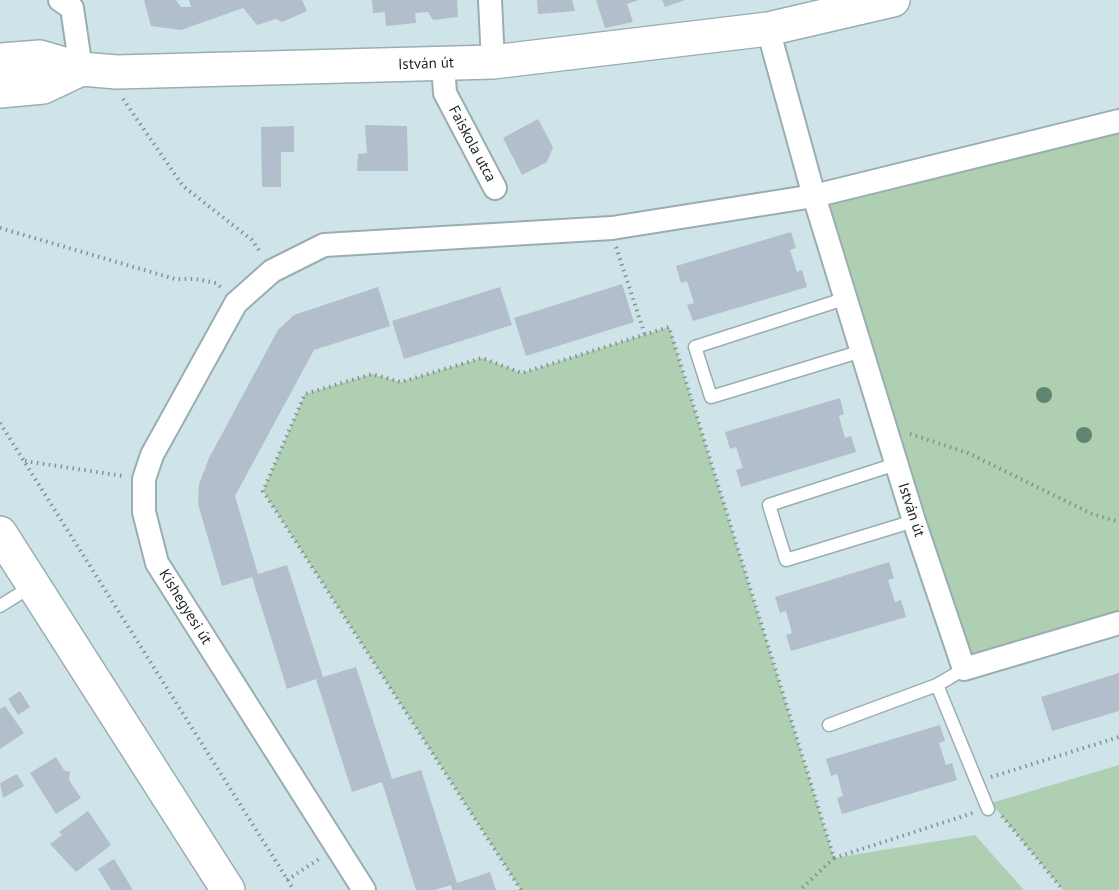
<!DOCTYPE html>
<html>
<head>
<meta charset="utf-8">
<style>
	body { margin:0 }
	canvas { display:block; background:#cfe4e9 }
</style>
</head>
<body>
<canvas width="1119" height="890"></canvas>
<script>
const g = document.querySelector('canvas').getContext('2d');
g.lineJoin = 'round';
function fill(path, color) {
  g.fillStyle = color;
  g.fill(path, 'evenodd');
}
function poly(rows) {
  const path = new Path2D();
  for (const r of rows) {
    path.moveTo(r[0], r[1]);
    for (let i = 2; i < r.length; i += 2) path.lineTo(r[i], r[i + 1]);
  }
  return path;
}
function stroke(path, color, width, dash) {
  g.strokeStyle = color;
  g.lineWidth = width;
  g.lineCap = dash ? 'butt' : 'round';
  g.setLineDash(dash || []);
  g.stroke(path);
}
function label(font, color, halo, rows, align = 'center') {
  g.font = font + ' "PT Sans",sans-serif';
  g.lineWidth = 4.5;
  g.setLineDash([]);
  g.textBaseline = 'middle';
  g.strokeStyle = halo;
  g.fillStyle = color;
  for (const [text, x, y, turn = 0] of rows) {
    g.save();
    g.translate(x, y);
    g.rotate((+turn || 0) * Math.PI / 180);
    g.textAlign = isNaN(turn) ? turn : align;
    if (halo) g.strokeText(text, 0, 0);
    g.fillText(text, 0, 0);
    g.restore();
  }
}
const green = poly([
	[1119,121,1119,624,964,669,814,196],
	[669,327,834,858,975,835,1024,890,521,890,263,491,305,394,372,374,401,382,482,358,522,373],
	[1119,765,1119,890,1063,890,991,803]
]);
const building = poly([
	[144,0,176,0,181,7,191,7,189,0,302,0,307,11,282,22,276,19,257,25,243,8,181,30,151,26],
	[372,0,457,0,458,17,433,20,428,12,415,13,416,23,386,26,385,12,373,13],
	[537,0,572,0,575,11,538,14],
	[596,0,639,0,627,4,633,22,605,28],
	[662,0,685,0,665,7],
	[538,119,553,147,547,162,522,175,503,138],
	[365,125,407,126,408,171,357,171,358,154,367,153],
	[294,126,294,152,281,152,281,187,262,187,261,127],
	[791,232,796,248,790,250,797,272,802,270,807,287,693,321,687,305,694,303,687,281,681,283,676,266],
	[622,284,634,322,526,356,514,318],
	[378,287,390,326,314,350,235,496,258,574,287,565,323,677,356,667,392,779,421,770,457,883,490,872,496,890,452,890,451,885,435,890,416,890,382,782,352,792,316,679,287,689,252,577,222,586,198,504,199,484,209,458,278,330,294,315],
	[500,287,512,325,404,359,392,321],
	[840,398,844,414,839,416,845,438,851,436,856,452,741,487,736,470,743,468,736,447,730,449,725,432],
	[889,562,894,578,888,580,895,602,901,600,906,617,791,651,786,635,792,633,786,611,780,613,775,597],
	[1119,673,1119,711,1052,731,1041,697],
	[20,691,30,707,18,715,8,699],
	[5,706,24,733,0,749,0,709],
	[940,725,945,741,939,743,946,765,952,763,957,780,842,814,837,798,843,796,837,774,831,776,826,759],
	[56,757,64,770,70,772,69,780,81,798,56,814,30,773],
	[17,774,24,786,3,798,0,783],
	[88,811,111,845,76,872,50,844,62,835,59,832],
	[114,859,133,890,111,890,98,869]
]);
const path = poly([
	[123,99,183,186,252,240,260,252],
	[0,228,175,279,196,279,216,283,223,289],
	[616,247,645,335],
	[0,423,294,890],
	[910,434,968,453,1090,513,1119,522],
	[25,461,123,476],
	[991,777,1119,737],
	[1002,816,1063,890],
	[834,858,973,813],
	[287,880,319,859],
	[521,890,263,491,305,394,372,374,401,382,482,358,522,373,669,327,834,858,800,890]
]);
const lane = poly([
	[847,298,695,347,711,397,862,351],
	[896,464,769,505,786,560,914,521],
	[0,606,32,586],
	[937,685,988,809],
	[829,725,937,685,964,669]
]);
const street = poly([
	[60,0,72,8,81,69],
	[490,0,493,62],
	[768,29,814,196,914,521,964,669,1119,623],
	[443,64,445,93,495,188],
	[364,890,157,563,144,512,144,479,152,455,236,303,272,271,324,245,612,228,814,196,1119,121]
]);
const secondary = poly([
	[0,60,40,57,81,69,117,72,493,62,768,29,893,0],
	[0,91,43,87,81,69],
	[0,533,228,890]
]);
const trees = [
	[1044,395],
	[1084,435]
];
const streetNames = [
	["István út",426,64,-2],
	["Faiskola utca",472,144,62],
	["István út",911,510,72],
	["Kishegyesi út",185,607,58]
];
fill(green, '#afcfb2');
fill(building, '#b2becb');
stroke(lane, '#9aadb2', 15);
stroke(street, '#9aadb2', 26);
stroke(secondary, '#9aadb2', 36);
stroke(path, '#839296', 4, [1.5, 4.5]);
stroke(lane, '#fff', 12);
stroke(street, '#fff', 22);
stroke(secondary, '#fff', 33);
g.fillStyle = '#5e8472';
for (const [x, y] of trees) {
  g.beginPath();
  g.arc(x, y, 8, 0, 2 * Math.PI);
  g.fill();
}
label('15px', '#1c2325', '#fff', streetNames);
</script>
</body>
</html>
